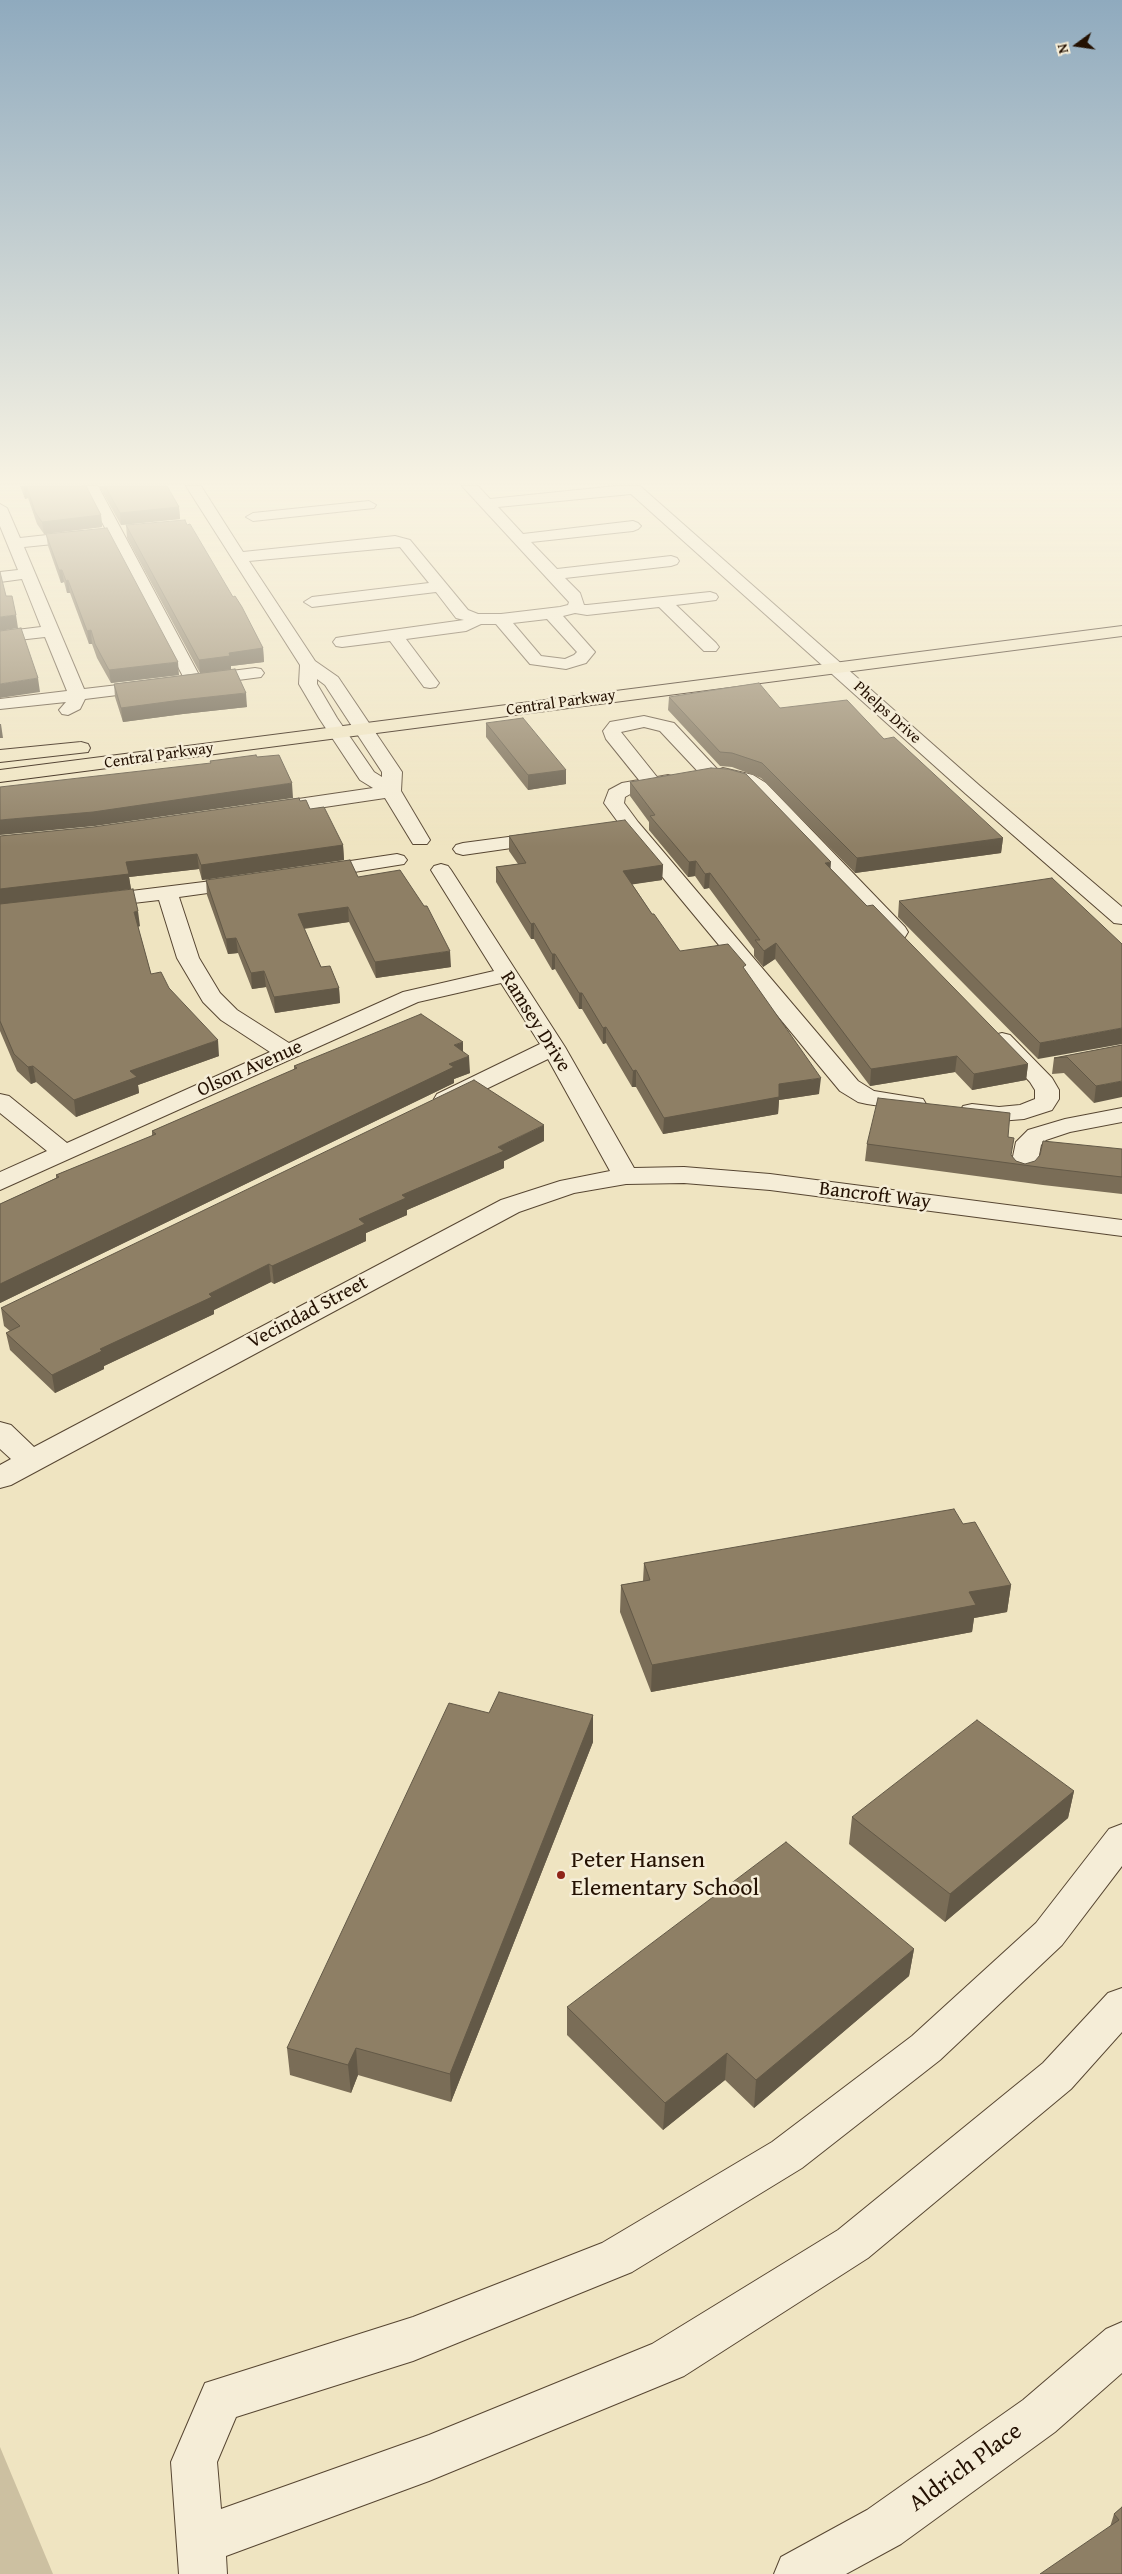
<!DOCTYPE html>
<html>
<head>
<meta charset="utf-8">
<style>
	body { margin:0 }
	#map { position:relative; width:1122px; height:2574px; overflow:hidden; background:#efe4c1; font-family:"Gentium Book Plus",serif }
	canvas { display:block }
	.north { position:absolute; left:1052px; top:20px; width:50px; height:50px; -webkit-text-stroke:4px #f5edd7; paint-order:stroke; rotate:256deg; font-size:14px; font-weight:700; line-height:20px; text-align:center; color:#241102 }
	.north::after { content:''; display:block; margin:auto; width:18px; height:22px; background:#241102; clip-path:polygon(50% 0,100% 100%,50% 72%,0 100%) }
</style>
</head>
<body>
<div id="map">
<canvas width="1122" height="2574"></canvas>
<div class="north">N</div>
</div>
<script>
const g = document.querySelector('canvas').getContext('2d');
g.lineJoin = 'round';
function fill(path, color) {
  g.fillStyle = color;
  g.fill(path, 'evenodd');
}
function poly(rows) {
  const path = new Path2D();
  for (const r of rows) {
    path.moveTo(r[0], r[1]);
    for (let i = 2; i < r.length; i += 2) path.lineTo(r[i], r[i + 1]);
  }
  return path;
}
function stroke(path, color, width, dash) {
  g.strokeStyle = color;
  g.lineWidth = width;
  g.lineCap = dash ? 'butt' : 'round';
  g.setLineDash(dash || []);
  g.stroke(path);
}
function label(font, color, halo, rows, align = 'center') {
  g.font = font + ' "Gentium Book Plus",serif';
  g.lineWidth = 5;
  g.setLineDash([]);
  g.textBaseline = 'middle';
  g.strokeStyle = halo;
  g.fillStyle = color;
  for (const [text, x, y, turn = 0] of rows) {
    g.save();
    g.translate(x, y);
    g.rotate((+turn || 0) * Math.PI / 180);
    g.textAlign = isNaN(turn) ? turn : align;
    if (halo) g.strokeText(text, 0, 0);
    g.fillText(text, 0, 0);
    g.restore();
  }
}
const green = poly([
	[0,2447,53,2574,0,2574]
]);
const minor = poly([
	[83,486,98,486,199,675,255,668,261,669,264,673,261,677,200,685,187,684,83,486],
	[186,486,201,486,243,552,395,536,410,540,468,610,478,614,501,614,560,607,568,605,569,602,462,486,478,486,490,499,616,486,640,486,980,786,1122,907,1122,924,1114,923,966,794,631,494,498,507,523,534,633,521,638,523,641,526,638,529,633,531,531,542,557,569,671,556,677,558,679,561,677,564,671,566,565,578,580,593,584,605,587,605,710,592,716,594,718,597,716,600,676,605,716,643,719,647,716,651,704,651,659,607,587,615,575,613,563,616,595,652,586,663,566,669,530,664,496,624,481,624,466,631,406,639,439,683,436,687,430,688,424,687,390,641,342,647,336,646,333,642,336,638,342,637,464,620,456,618,436,592,312,607,304,602,312,597,429,583,400,547,249,561,315,661,338,677,402,772,401,791,430,840,427,844,413,844,385,798,271,815,264,813,261,809,264,805,271,803,373,788,360,780,319,718,299,684,300,665,186,486],
	[547,619,577,652,574,655,565,659,541,656,513,623,547,619],
	[317,679,325,685,382,772,382,777,374,772,337,718,317,684,317,679],
	[369,501,376,505,374,508,253,521,246,517,253,513,369,501],
	[0,504,7,508,20,538,83,531,91,536,83,541,24,547,84,689,152,681,158,682,161,686,158,690,85,699,80,709,68,715,62,714,59,710,66,702,0,709,0,699,67,691,45,637,0,642,0,632,41,627,22,579,0,582,0,572,18,570,0,526,0,504],
	[644,716,674,723,718,770,723,768,753,775,766,783,905,927,908,932,905,937,897,939,889,937,752,791,740,783,719,779,712,781,705,779,660,731,644,727,621,732,657,777,668,775,675,777,678,781,675,785,634,792,625,797,624,803,638,822,858,1081,874,1091,923,1099,926,1104,923,1109,914,1111,867,1104,858,1102,840,1091,626,833,593,837,586,835,583,831,586,827,618,822,604,803,609,790,622,783,639,780,606,739,603,731,610,722,644,716],
	[546,832,553,834,556,838,553,842,463,855,456,853,453,849,456,845,463,843,546,832],
	[397,854,404,856,407,860,404,864,317,878,310,876,307,872,310,868,317,866,397,854],
	[441,864,448,866,451,870,565,1047,634,1168,684,1167,770,1174,1122,1220,1122,1236,770,1190,684,1183,626,1184,574,1193,519,1212,11,1485,0,1488,0,1465,11,1459,0,1449,0,1422,11,1425,34,1447,501,1200,560,1181,610,1171,548,1059,455,1104,446,1106,437,1104,434,1099,437,1094,540,1044,501,983,418,1002,0,1190,0,1172,47,1151,0,1113,0,1094,9,1096,67,1143,270,1052,221,1020,203,1002,177,958,159,900,99,907,91,906,88,901,91,896,244,877,251,879,254,883,251,887,179,897,199,958,220,993,237,1010,289,1043,403,992,494,971,431,870,434,866,441,864],
	[1002,1033,1010,1035,1052,1078,1059,1090,1059,1099,1052,1110,1024,1119,999,1121,963,1116,960,1111,963,1106,972,1104,999,1107,1020,1105,1035,1099,1035,1090,1030,1082,990,1040,994,1035,1002,1033],
	[1122,1108,1122,1122,1070,1132,1046,1140,1041,1145,1036,1171,1032,1176,1023,1179,1014,1176,1010,1171,1016,1142,1028,1130,1065,1119,1122,1108],
	[1122,1824,1122,1866,1062,1945,940,2060,802,2168,632,2272,413,2361,236,2417,217,2462,221,2509,429,2435,652,2344,838,2230,1043,2063,1108,1993,1122,1988,1122,2032,1071,2089,868,2258,684,2376,429,2481,226,2556,227,2574,179,2574,171,2462,205,2383,413,2317,602,2243,772,2142,912,2036,1036,1923,1109,1829,1122,1824],
	[1122,2322,1122,2373,1055,2432,901,2544,846,2574,774,2574,781,2557,867,2510,1023,2400,1106,2329,1122,2322]
]);
const major = poly([
	[1122,626,1122,636,0,782,0,770,1122,626],
	[81,742,88,744,90,748,88,752,0,762,0,750,81,742]
]);
const wall = poly([
	[20,486,86,486,101,515,102,527,44,534,37,524,28,498,25,499],
	[99,486,167,486,179,507,180,519,121,525],
	[126,525,187,525,263,648,264,662,231,666,231,669,247,707,183,714,123,722,115,697,114,684,200,673,127,538],
	[46,534,179,675,111,683,97,658,92,644,89,644,70,593,67,593,64,582,61,583,48,546],
	[669,697,780,708,884,739,1003,838,1001,853,855,873,761,778,732,767,720,766,668,710],
	[486,723,566,770,566,784,528,790,486,737],
	[630,782,831,869,867,906,1028,1064,1026,1080,972,1090,955,1072,870,1086,775,959,763,967,754,956,754,949,709,888,704,889,695,876,688,877,649,830,649,822,630,796],
	[300,801,310,809,343,845,344,860,202,880,199,869,129,877,131,889,25,901,140,926,138,927,151,974,169,988,219,1056,138,1085,139,1093,76,1117,36,1082,31,1084,17,1071,0,1031,0,836,93,827],
	[509,836,663,865,662,880,632,884,652,914,680,951,745,970,819,1094,779,1100,778,1114,663,1134,636,1087,632,1087,606,1043,603,1044,582,1009,579,1009,555,969,552,970,534,939,531,939,496,882,496,867,518,864,509,851],
	[358,877,451,967,376,978,349,922,304,929,321,967,339,988,340,1003,275,1013,266,987,252,989,238,953,228,954,207,895,206,880],
	[899,901,1122,944,1038,1059,898,917],
	[1122,1045,1094,1103,1064,1073,1052,1074,1054,1058],
	[463,1052,470,1073,454,1079,454,1083,0,1303,0,1204,56,1178,56,1175,152,1136,152,1131,294,1070,294,1066],
	[1008,1137,1011,1156,1016,1161,1025,1164,1122,1149,1122,1194,1043,1185,865,1161,867,1144],
	[544,1141,504,1161,504,1168,407,1210,407,1215,366,1233,366,1241,274,1284,271,1282,214,1310,214,1314,104,1366,104,1369,55,1393,10,1350,6,1333,10,1331,4,1326,1,1308],
	[963,1524,1011,1585,1007,1612,974,1618,972,1632,651,1692,620,1612,621,1585,643,1581,644,1563],
	[489,1713,593,1715,593,1742,451,2102,358,2075,351,2093,290,2075,287,2048],
	[1074,1791,1068,1818,945,1922,849,1844,852,1817],
	[914,1949,909,1976,754,2108,725,2080,663,2130,567,2035,567,2007],
	[1122,2507,1122,2574,1110,2527,1114,2514]
]);
const shadedWall = poly([
	[24,487,27,487,28,498,25,499],
	[179,507,180,519,121,525,120,513],
	[101,515,102,527,44,534,42,522],
	[59,570,62,570,64,582,61,583],
	[68,580,70,593,67,593,66,581],
	[16,615,18,628,0,631,0,617],
	[91,630,92,644,89,644,87,631],
	[263,648,264,662,231,666,231,669,200,673,199,660,229,653],
	[178,662,179,675,111,683,109,670],
	[38,678,40,692,0,698,0,684],
	[246,693,247,707,183,714,123,722,121,708,181,700],
	[0,724,1,724,3,738,0,738],
	[566,770,566,784,528,790,528,775],
	[292,783,293,798,95,826,0,835,0,820],
	[1003,838,1001,853,855,873,857,858],
	[343,845,344,860,202,880,201,865],
	[197,854,199,869,129,877,131,889,0,905,0,889,126,862],
	[696,861,695,876,688,877,689,862],
	[831,862,830,877,825,863],
	[663,865,662,880,622,886,623,871],
	[710,873,709,888,704,889,705,874],
	[348,907,349,922,299,929,298,914],
	[138,911,140,926,136,927,134,912],
	[534,923,534,939,531,939,531,924],
	[236,938,238,953,228,954,226,939],
	[776,943,775,959,763,967,764,951],
	[450,951,451,967,376,978,375,962],
	[552,954,555,954,555,969,552,970],
	[264,971,266,987,252,989,251,973],
	[339,988,340,1003,275,1013,274,997],
	[579,993,582,993,582,1009,579,1009],
	[606,1027,606,1043,603,1044,603,1028],
	[1122,1028,1122,1044,1038,1059,1040,1043],
	[218,1040,219,1056,138,1085,139,1093,76,1117,74,1100,130,1071],
	[463,1042,463,1058,454,1045],
	[469,1056,470,1073,454,1079,454,1083,0,1303,0,1284,449,1064],
	[957,1056,955,1072,870,1086,871,1069],
	[1028,1064,1026,1080,972,1090,974,1074],
	[33,1066,36,1082,31,1084,28,1067],
	[636,1070,636,1087,632,1087,633,1071],
	[821,1078,819,1094,779,1100,778,1114,663,1134,664,1118,779,1084],
	[1122,1081,1122,1097,1094,1103,1096,1086],
	[544,1125,544,1141,504,1161,504,1168,407,1210,407,1215,366,1233,366,1241,274,1284,272,1266,402,1195,498,1147],
	[269,1264,271,1282,214,1310,214,1314,104,1366,104,1369,55,1393,52,1375,100,1349,209,1294],
	[1011,1585,1007,1612,974,1618,972,1632,651,1692,652,1665,969,1592],
	[593,1715,593,1742,451,2102,450,2074],
	[1074,1791,1068,1818,945,1922,950,1894],
	[914,1949,909,1976,754,2108,756,2080],
	[356,2048,358,2075,351,2093,348,2065],
	[727,2053,725,2080,663,2130,665,2103]
]);
const building = poly([
	[23,486,86,486,101,515,42,522,35,512,27,487,23,486],
	[105,486,167,486,179,507,120,513,105,486],
	[185,520,187,525,190,524,233,597,235,596,242,607,263,648,229,653,230,656,199,660,126,525,185,520],
	[107,528,178,662,109,670,95,644,91,630,87,631,68,580,66,581,62,570,59,570,46,534,107,528],
	[0,572,6,596,12,596,16,615,0,617,0,572],
	[21,628,38,678,0,684,0,631,21,628],
	[235,669,246,693,181,700,121,708,114,684,235,669],
	[759,683,780,708,847,700,884,739,894,737,1003,838,857,858,762,763,732,753,720,752,669,697,759,683],
	[523,718,566,770,528,775,486,723,523,718],
	[256,755,257,757,279,755,292,783,93,812,0,820,0,787,211,763,210,761,256,755],
	[711,768,728,769,746,774,831,862,825,863,867,906,873,905,1028,1064,974,1074,957,1056,871,1069,776,943,764,951,755,940,760,940,710,873,705,874,696,861,689,862,650,816,655,815,630,782,711,768],
	[299,798,300,801,306,800,310,809,324,807,343,845,201,865,197,854,126,862,129,874,0,889,0,836,93,827,299,798],
	[625,820,663,865,623,871,652,914,654,914,680,951,728,944,746,965,743,967,821,1078,779,1084,779,1097,664,1118,636,1070,633,1071,606,1027,603,1028,582,993,579,993,555,954,552,954,534,923,531,924,496,867,526,863,509,836,625,820],
	[350,860,358,877,400,870,424,906,427,906,450,951,375,962,348,907,298,914,321,967,330,966,339,988,274,997,264,971,251,973,236,938,226,939,206,880,350,860],
	[1052,878,1122,944,1122,1028,1040,1043,899,901,1052,878],
	[133,889,138,911,134,912,151,974,161,972,169,988,218,1040,130,1071,137,1077,74,1100,33,1066,28,1067,14,1054,0,1021,0,904,133,889],
	[421,1014,463,1042,454,1045,469,1056,449,1064,454,1067,0,1284,0,1204,59,1177,56,1175,156,1134,152,1131,297,1068,294,1066,421,1014],
	[1122,1045,1122,1081,1096,1086,1067,1057,1054,1058,1122,1045],
	[474,1080,544,1125,498,1147,504,1151,402,1195,406,1198,359,1219,365,1224,272,1266,269,1264,209,1294,212,1297,100,1349,102,1351,52,1375,6,1333,20,1326,1,1308,474,1080],
	[878,1098,1010,1113,1008,1137,1014,1138,1011,1155,1016,1161,1025,1164,1035,1161,1040,1155,1043,1141,1122,1149,1122,1177,1046,1168,867,1144,878,1098],
	[954,1509,963,1524,975,1522,1011,1585,969,1592,976,1605,652,1665,621,1585,650,1580,644,1563,954,1509],
	[499,1692,593,1715,450,2074,356,2048,348,2065,287,2048,449,1703,489,1713,499,1692],
	[977,1720,1074,1791,950,1894,852,1817,977,1720],
	[786,1842,914,1949,756,2080,727,2053,665,2103,567,2007,786,1842],
	[1122,2507,1122,2574,1040,2574,1119,2520,1114,2514,1122,2507]
]);
const markers = [
	[561,1875,5,"#8f2418"]
];
const farStreetnames = [
	["Central Parkway",561,703,-8],
	["Phelps Drive",887,713,42],
	["Central Parkway",159,756,-8]
];
const streetNames = [
	["Ramsey Drive",535,1022,58],
	["Olson Avenue",250,1069,-24],
	["Bancroft Way",875,1196,7],
	["Vecindad Street",308,1313,-28]
];
const nearPoinames = [
	["Peter Hansen",571,1861],
	["Elementary School",571,1889]
];
const nearStreetnames = [
	["Aldrich Place",966,2468,-36]
];
fill(green, '#ccc0a1');
stroke(minor, '#574632', 2);
stroke(major, '#241102', 2);
fill(minor, '#f5edd7');
fill(major, '#efe4c1');
fill(wall, '#7a6d57');
fill(shadedWall, '#635947');
fill(building, '#8e7f65');
stroke(building, '#635947', 1);
const sky = g.createLinearGradient(0, 0, 0, 847);
sky.addColorStop(0, '#8faabe');
sky.addColorStop(0.57, '#f8f3e3');
sky.addColorStop(1, '#f8f3e300');
g.fillStyle = sky;
g.fillRect(0, 0, 1122, 847);
for (const [x, y, r, color] of markers) {
  const dot = new Path2D();
  dot.arc(x, y, r, 0, 2 * Math.PI);
  g.fillStyle = color;
  g.fill(dot);
  stroke(dot, '#f5edd7', 2);
}
label('16px', '#241102', '#f5edd7', farStreetnames);
label('20px', '#241102', '#f5edd7', streetNames);
label('24px', '#241102', '#f5edd7', nearPoinames, 'left');
label('24px', '#241102', '#f5edd7', nearStreetnames);
</script>
</body>
</html>
